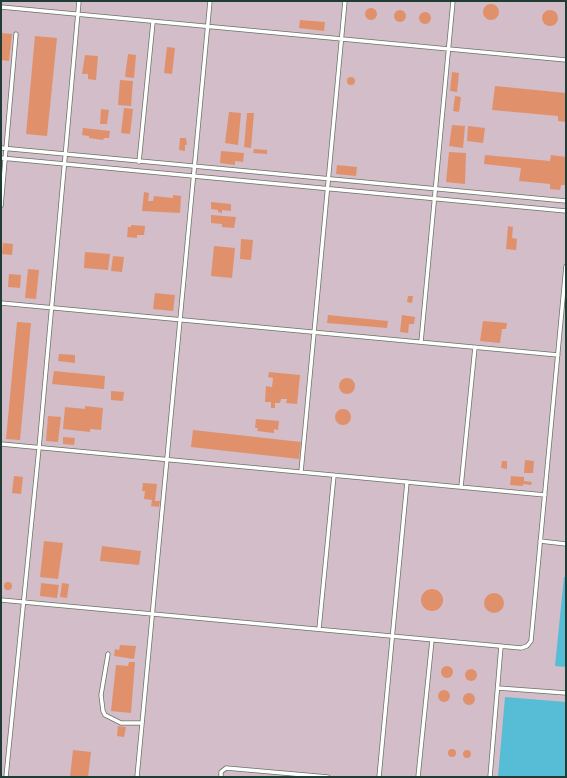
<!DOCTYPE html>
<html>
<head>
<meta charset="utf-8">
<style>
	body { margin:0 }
	#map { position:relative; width:567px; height:778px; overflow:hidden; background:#f0dbba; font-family:"Balsamiq Sans",sans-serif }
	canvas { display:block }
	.frame { position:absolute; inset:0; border:2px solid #1f3d34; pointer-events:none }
</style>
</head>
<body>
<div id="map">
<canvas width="567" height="778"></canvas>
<div class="frame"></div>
</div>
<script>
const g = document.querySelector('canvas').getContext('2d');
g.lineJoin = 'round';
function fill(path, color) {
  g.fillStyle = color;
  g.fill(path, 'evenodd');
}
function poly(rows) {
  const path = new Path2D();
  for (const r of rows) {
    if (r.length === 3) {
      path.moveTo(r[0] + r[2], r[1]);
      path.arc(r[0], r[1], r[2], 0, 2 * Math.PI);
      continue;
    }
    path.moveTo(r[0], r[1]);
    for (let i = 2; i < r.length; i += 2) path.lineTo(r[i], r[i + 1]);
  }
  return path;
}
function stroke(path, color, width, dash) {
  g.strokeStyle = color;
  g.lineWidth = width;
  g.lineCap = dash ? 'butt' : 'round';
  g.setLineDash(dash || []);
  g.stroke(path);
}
const industrial = poly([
	[1,1,566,1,566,777,1,777]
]);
const water = poly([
	[564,577,566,577,566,667,555,666],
	[505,697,566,702,566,777,498,777]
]);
const building = poly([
	[491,12,8],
	[371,14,6],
	[550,18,8],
	[400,16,6],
	[425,18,6],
	[300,20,325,22,324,31,299,28],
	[1,33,12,34,9,61,1,60],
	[35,36,57,38,47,136,26,134],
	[167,47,175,48,172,74,164,73],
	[128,54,136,55,134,78,125,77],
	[85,55,98,56,96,80,88,79,88,74,82,74],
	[452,72,459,73,457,92,450,91],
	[351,81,4],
	[120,80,133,81,131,106,118,105],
	[495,86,566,93,566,122,558,121,558,116,492,110],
	[455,96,461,97,459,112,453,111],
	[124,108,133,109,130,134,121,133],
	[101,109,109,110,107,124,100,124],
	[229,112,241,113,238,145,225,143],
	[247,113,254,113,251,148,244,147],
	[452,125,465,126,463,148,449,146],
	[468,126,485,128,483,143,467,141],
	[83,128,110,131,109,138,104,138,103,140,89,138,89,136,82,135],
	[180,138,186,138,187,145,185,145,185,151,179,150],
	[254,149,267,150,267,154,253,153],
	[221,151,244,153,243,162,235,161,235,165,220,163],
	[449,152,466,153,465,184,446,182],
	[485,155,550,161,551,155,566,157,566,185,561,185,560,190,550,189,550,184,519,181,521,168,484,164],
	[337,165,357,167,356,176,336,174],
	[144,192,149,193,148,201,153,201,154,196,173,198,173,195,181,196,180,213,142,211],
	[211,202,231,204,231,211,222,210,222,213,218,212,218,210,211,209],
	[211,215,236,217,234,228,222,227,222,224,211,223],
	[131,225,145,226,144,235,137,235,137,238,127,237,128,227,131,227],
	[508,226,513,227,512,238,517,239,516,250,506,249],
	[241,239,253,240,251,260,240,259],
	[3,243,13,244,12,255,2,254],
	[214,246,235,248,232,278,211,276],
	[85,252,110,254,108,270,84,268],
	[113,256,124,257,122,272,111,271],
	[28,269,39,270,36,299,25,298],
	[9,274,21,275,20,288,8,287],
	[155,293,175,295,173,311,153,309],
	[408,296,413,296,412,303,407,302],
	[328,315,388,321,387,328,327,323],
	[402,315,415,317,414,324,409,324,408,333,400,332],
	[483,321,507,323,506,329,502,329,500,343,480,341],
	[17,322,31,323,20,440,6,439],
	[59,354,75,355,75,363,58,361],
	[54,371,105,376,104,389,52,384],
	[269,372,300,375,297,404,286,403,287,399,281,399,280,403,275,403,275,408,271,408,271,402,265,402,266,386,272,387,273,378,268,377],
	[347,386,8],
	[111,391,124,392,123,401,111,400],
	[85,406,103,408,101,430,90,429,90,432,63,429,65,407,85,409],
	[343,417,8],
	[48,416,61,417,58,442,46,441],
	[256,419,279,421,278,430,274,429,274,433,257,431,258,428,255,428],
	[193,430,301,442,299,459,191,447],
	[63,437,75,438,74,445,63,444],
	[525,460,534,461,533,473,524,473],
	[502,461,507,461,507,469,501,468],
	[14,476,23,477,21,494,12,493],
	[511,476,524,477,524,481,532,482,531,485,523,484,523,486,510,485],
	[143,483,157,484,155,501,160,501,159,507,151,506,152,500,144,499,145,491,142,491],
	[44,541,63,543,58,579,40,577],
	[102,546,141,551,139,565,100,561],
	[8,586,4],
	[41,583,59,585,57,598,40,596],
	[62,583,69,584,67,598,60,597],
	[432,600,11],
	[494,603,10],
	[120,645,136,646,134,659,114,656,115,649,119,650],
	[129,662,135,662,131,713,111,711,116,665,128,666],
	[447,672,6],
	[471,675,6],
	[444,696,6],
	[469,699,6],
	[118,726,126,727,124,737,117,736],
	[452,753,4],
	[467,754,4],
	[73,750,91,752,88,777,70,777]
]);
const service = poly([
	[1,7,566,60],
	[1,148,566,201],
	[1,158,566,211],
	[139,162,153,22],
	[1,206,16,34],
	[1,303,558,355],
	[421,342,453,1],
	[1,444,545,495],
	[301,472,345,1],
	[461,487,475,347],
	[540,541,566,544],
	[1,600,521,648,527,646,531,641,566,266],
	[319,629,334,475],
	[108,654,101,695,103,711,105,715,121,723,141,723],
	[498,688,566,693],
	[6,777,39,448,79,1],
	[137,777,210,1],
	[221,777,221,772,226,768,328,777],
	[379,777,407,482],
	[418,777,432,640],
	[490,777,501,646]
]);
fill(industrial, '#d2bdc8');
fill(water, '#57bcd5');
fill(building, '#e0916b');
stroke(service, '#687463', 5);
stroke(service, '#fff', 3.5);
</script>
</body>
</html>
